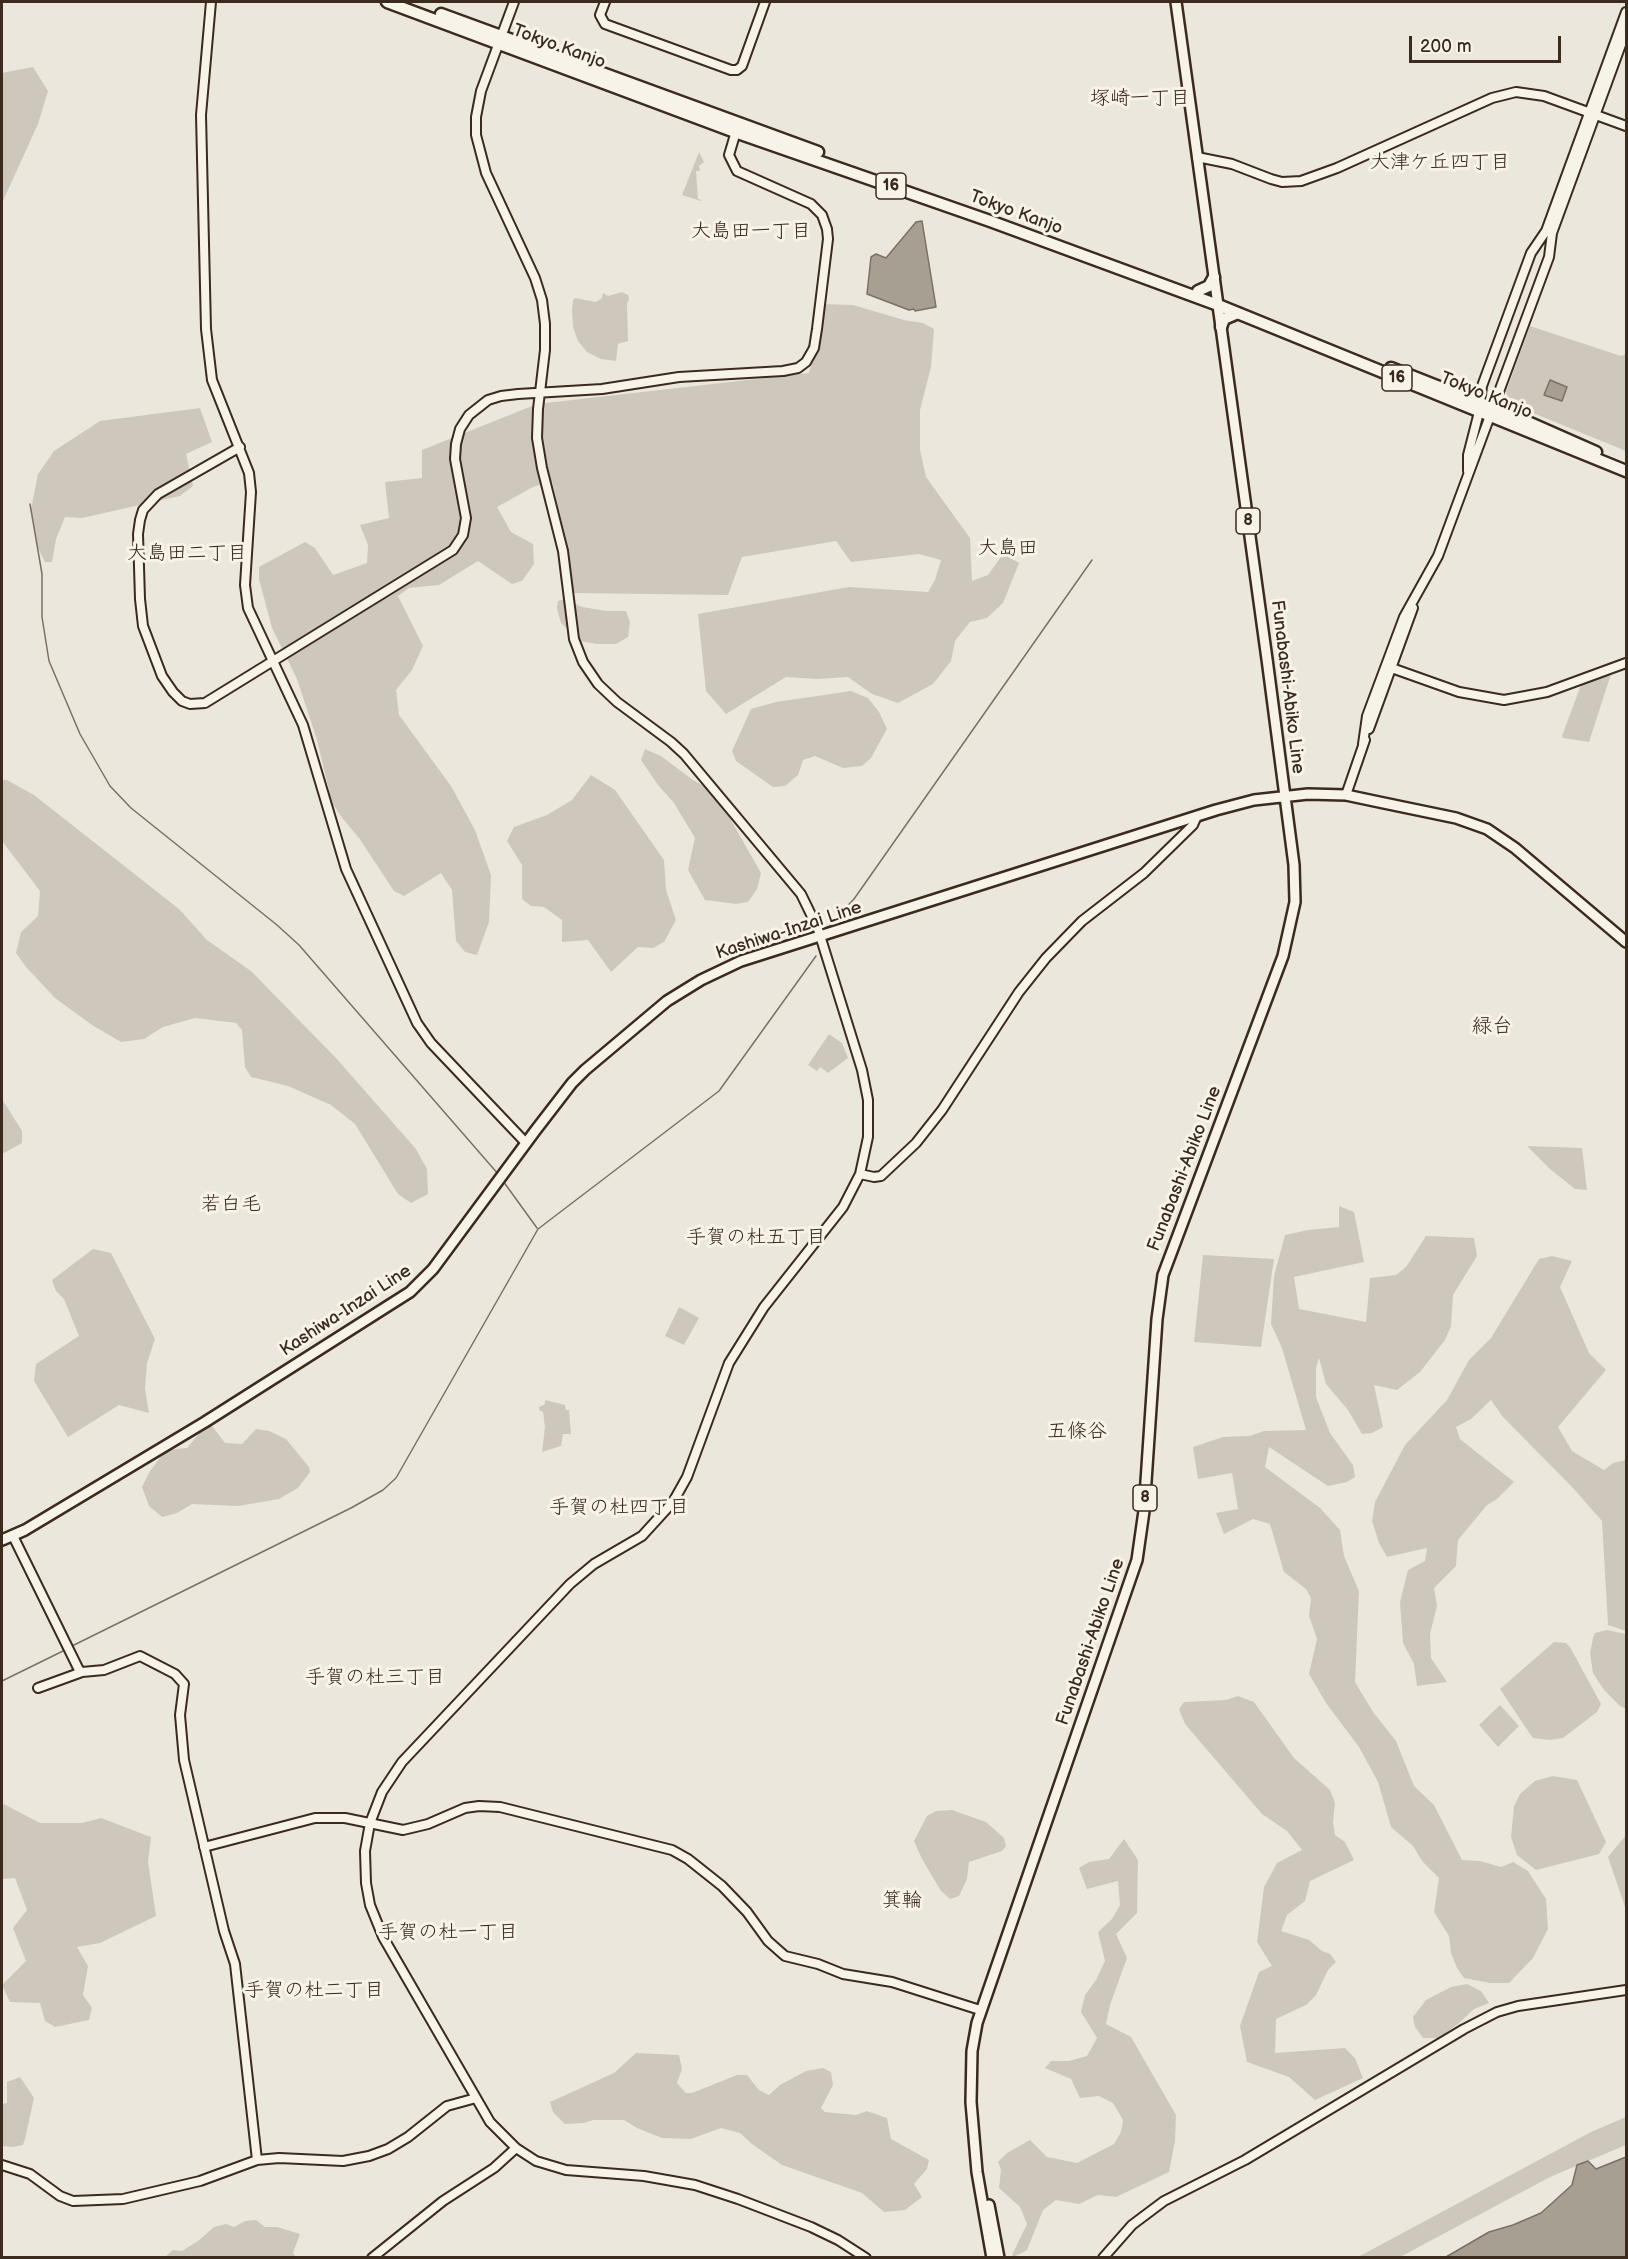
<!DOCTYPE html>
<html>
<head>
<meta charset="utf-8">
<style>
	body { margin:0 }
	#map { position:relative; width:1628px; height:2259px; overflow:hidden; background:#ece7dc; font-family:"Balsamiq Sans",sans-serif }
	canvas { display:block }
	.frame { position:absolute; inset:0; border:3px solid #3b2a1e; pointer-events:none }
	.scale { position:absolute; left:1409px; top:36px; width:152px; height:27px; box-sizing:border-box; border:3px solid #3b2a1e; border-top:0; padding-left:8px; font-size:18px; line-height:21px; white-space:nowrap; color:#3b2a1e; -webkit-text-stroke:4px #f7f3e8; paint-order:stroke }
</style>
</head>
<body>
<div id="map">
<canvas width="1628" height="2259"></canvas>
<div class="frame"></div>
<div class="scale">200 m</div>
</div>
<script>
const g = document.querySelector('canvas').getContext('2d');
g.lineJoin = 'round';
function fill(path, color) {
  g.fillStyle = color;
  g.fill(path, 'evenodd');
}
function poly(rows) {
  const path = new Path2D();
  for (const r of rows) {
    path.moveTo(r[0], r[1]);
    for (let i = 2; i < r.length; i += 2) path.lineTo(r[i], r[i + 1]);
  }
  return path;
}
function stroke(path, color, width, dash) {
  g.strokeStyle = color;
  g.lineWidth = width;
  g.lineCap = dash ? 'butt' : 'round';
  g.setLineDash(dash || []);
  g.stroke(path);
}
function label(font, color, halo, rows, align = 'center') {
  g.font = font + ' "Balsamiq Sans","Klee One",sans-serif';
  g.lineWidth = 6;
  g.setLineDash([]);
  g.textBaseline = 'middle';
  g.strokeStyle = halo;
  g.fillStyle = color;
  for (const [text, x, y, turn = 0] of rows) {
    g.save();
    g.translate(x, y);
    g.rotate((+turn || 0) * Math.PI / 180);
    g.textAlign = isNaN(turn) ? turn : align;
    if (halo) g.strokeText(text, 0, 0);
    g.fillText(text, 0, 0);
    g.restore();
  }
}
const green = poly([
	[33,67,48,91,38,124,2,203,2,73],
	[699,152,704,162,699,166,700,171,696,171,698,199,702,200,701,201,682,195],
	[622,292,628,295,629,299,627,304,628,341,618,344,616,361,601,359,587,352,578,341,573,327,572,310,573,300,575,298,596,302,602,298,603,293,608,296],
	[823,304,853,305,904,320,923,323,934,329,931,367,920,410,920,450,926,477,970,538,972,581,988,575,1003,554,1019,563,1003,603,987,618,970,622,955,641,951,661,933,684,898,703,872,694,848,677,817,679,786,677,726,714,706,691,698,614,849,587,928,592,935,580,941,560,919,554,851,562,836,541,742,557,728,595,573,593,568,548,552,481,533,487,497,507,511,532,533,544,534,564,522,581,512,584,478,561,439,585,409,588,398,596,423,646,412,670,396,690,399,715,451,786,475,830,491,875,489,922,477,955,465,952,456,941,452,890,441,873,404,896,394,891,359,838,343,819,332,803,317,740,297,679,272,628,259,579,259,567,305,542,315,548,333,575,367,563,368,545,360,525,389,518,385,482,422,478,422,450,537,404,809,373,817,344],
	[1530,326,1621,356,1626,354,1626,451,1511,404,1506,392],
	[200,408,212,442,186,454,193,486,180,496,82,518,65,517,56,539,52,562,45,562,37,546,31,509,38,474,54,451,100,421],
	[565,599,582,607,607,611,626,611,630,622,628,637,616,644,597,644,580,641,561,623,557,609,558,601],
	[1611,674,1589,742,1563,738,1562,736,1581,685],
	[851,691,868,698,879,712,887,729,871,758,862,766,843,768,815,756,803,760,798,775,785,786,773,787,736,761,732,751,751,709,776,702],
	[645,749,661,756,693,780,715,792,761,873,757,889,748,902,736,904,705,900,688,870,695,838,674,803,658,785,641,760],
	[591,775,615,790,664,860,666,890,676,920,664,942,653,948,638,947,611,972,588,940,562,942,562,920,544,907,531,906,522,899,522,865,507,841,514,827,547,815,572,800],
	[2,780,7,780,34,795,179,909,207,940,251,971,336,1058,416,1149,427,1169,428,1194,411,1203,398,1194,355,1124,331,1105,288,1086,251,1077,245,1067,242,1030,236,1023,195,1018,163,1027,144,1039,121,1042,92,1025,55,998,26,967,16,953,21,932,38,916,40,891,2,841],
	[829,1034,842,1043,848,1058,828,1073,820,1067,817,1071,808,1065],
	[2,1099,22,1131,22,1143,2,1154],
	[1527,1146,1582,1148,1587,1190,1575,1189,1550,1169],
	[1339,1206,1354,1212,1364,1262,1294,1277,1299,1309,1366,1322,1370,1278,1396,1275,1406,1267,1426,1236,1474,1238,1477,1256,1453,1295,1451,1326,1445,1340,1420,1372,1397,1390,1374,1385,1383,1427,1372,1433,1362,1434,1348,1410,1326,1384,1319,1358,1316,1368,1316,1397,1330,1433,1353,1465,1355,1477,1347,1482,1328,1486,1269,1447,1265,1467,1320,1508,1340,1530,1344,1556,1359,1591,1355,1682,1373,1712,1396,1741,1414,1786,1434,1805,1462,1860,1480,1861,1501,1867,1513,1862,1528,1871,1546,1899,1548,1929,1533,1958,1509,1983,1490,1983,1464,1978,1457,1968,1451,1953,1449,1936,1434,1912,1439,1878,1422,1861,1413,1846,1391,1827,1378,1782,1359,1747,1326,1703,1309,1674,1317,1639,1309,1616,1311,1598,1306,1589,1284,1572,1270,1524,1253,1519,1224,1534,1216,1513,1238,1509,1232,1473,1198,1479,1193,1447,1223,1437,1250,1436,1264,1431,1306,1430,1282,1348,1271,1324,1274,1276,1285,1235,1308,1230,1339,1227],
	[93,1249,111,1253,155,1339,147,1363,145,1389,149,1413,119,1405,68,1437,34,1381,36,1364,79,1336,64,1299,56,1291,52,1280],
	[1203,1255,1274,1259,1261,1347,1194,1342],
	[1552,1256,1572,1261,1560,1287,1589,1353,1606,1370,1558,1427,1572,1451,1604,1470,1613,1463,1626,1460,1626,1631,1608,1625,1602,1521,1573,1488,1503,1417,1491,1400,1471,1419,1456,1427,1460,1439,1514,1482,1497,1499,1487,1505,1458,1540,1456,1566,1434,1588,1437,1606,1430,1634,1431,1658,1447,1682,1417,1686,1414,1664,1403,1643,1400,1602,1408,1570,1425,1561,1427,1548,1387,1557,1379,1543,1372,1521,1375,1502,1405,1445,1447,1400,1469,1360,1491,1338,1539,1259],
	[679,1307,699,1318,684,1345,665,1336],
	[545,1400,565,1405,566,1410,569,1410,571,1434,563,1434,561,1446,542,1452,545,1427,543,1412,539,1410,539,1407,545,1404],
	[209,1422,225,1443,242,1444,256,1429,269,1431,286,1439,309,1467,310,1472,298,1488,279,1499,238,1506,192,1504,177,1513,162,1517,149,1506,142,1487,150,1471,166,1450,187,1448],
	[1607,1630,1626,1634,1626,1709,1620,1706,1604,1690,1593,1673,1590,1653,1593,1638,1595,1633],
	[1554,1642,1566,1643,1570,1647,1601,1704,1597,1712,1563,1738,1550,1740,1533,1738,1530,1734,1500,1689],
	[1238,1696,1254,1702,1294,1758,1330,1790,1335,1803,1333,1822,1335,1835,1345,1842,1354,1860,1310,1881,1305,1901,1287,1915,1281,1931,1309,1940,1322,1951,1330,1954,1336,1962,1328,1970,1316,1995,1306,2005,1276,2019,1275,2053,1345,2048,1355,2058,1363,2078,1315,2100,1289,2077,1247,2062,1240,2026,1259,1972,1272,1966,1257,1942,1264,1887,1277,1863,1302,1850,1287,1831,1262,1814,1185,1724,1179,1709,1184,1702,1226,1700],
	[1500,1705,1519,1726,1498,1747,1479,1725],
	[1553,1776,1577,1780,1606,1842,1599,1854,1536,1870,1517,1855,1511,1837,1514,1806,1520,1794,1535,1781],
	[2,1803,40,1823,82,1823,101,1818,151,1837,148,1862,156,1916,100,1943,77,1947,88,1966,83,1995,92,2008,89,2020,55,2027,45,2021,40,2003,10,2002,2,1985,26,1961,13,1928,27,1910,15,1878,2,1879],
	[952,1810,986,1822,1004,1838,1006,1846,1002,1851,969,1862,967,1879,959,1896,950,1899,941,1891,922,1859,914,1841,927,1816,936,1811],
	[1626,1835,1626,1910,1608,1857],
	[1124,1839,1138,1860,1137,1913,1116,1934,1127,1958,1110,2005,1106,2024,1131,2037,1176,2115,1175,2141,1169,2172,1116,2197,1098,2195,1079,2204,1056,2200,1043,2210,1027,2250,1014,2257,1012,2255,1027,2224,1020,2207,999,2188,1001,2170,998,2162,1007,2153,1030,2140,1047,2157,1077,2163,1114,2144,1121,2132,1123,2120,1113,2103,1099,2096,1080,2098,1071,2079,1045,2068,1051,2061,1069,2061,1087,2056,1097,2038,1081,2012,1085,1995,1096,1980,1105,1961,1098,1932,1112,1919,1120,1905,1118,1881,1087,1889,1079,1868,1089,1862,1109,1859],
	[1467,1984,1481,1991,1489,2003,1474,2009,1458,2024,1439,2038,1423,2038,1415,2027,1413,2017,1426,2000,1451,1987],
	[636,2053,679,2055,682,2069,677,2083,686,2093,692,2093,737,2075,747,2075,759,2090,769,2095,780,2085,806,2071,823,2068,831,2072,833,2085,821,2108,825,2112,856,2115,867,2111,887,2118,891,2139,929,2160,927,2169,914,2184,922,2197,905,2210,884,2212,862,2193,782,2165,752,2144,740,2133,721,2128,691,2139,662,2138,637,2128,624,2120,593,2120,584,2123,565,2124,553,2112,550,2102,614,2073],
	[20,2077,34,2098,25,2139,23,2145,13,2147,2,2146,2,2104,7,2103,7,2082],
	[1626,2117,1626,2145,1550,2177,1400,2257,1356,2258,1591,2132],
	[256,2220,265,2227,277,2227,300,2234,293,2253,296,2257,165,2257,173,2250,182,2251,198,2241,214,2227,226,2224,234,2227,245,2221]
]);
const water = poly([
	[922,221,936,307,915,311,914,309,909,310,867,294,871,257,876,254,886,258,916,222,922,221],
	[1550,380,1567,387,1562,401,1544,395,1550,380],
	[1626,2157,1626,2257,1446,2257,1489,2232,1513,2225,1541,2213,1572,2185,1577,2165,1588,2161,1596,2169,1626,2157]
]);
const stream = poly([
	[30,504,42,574,42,617,49,661,80,734,110,786,131,808,277,925,299,945,499,1175],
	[830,924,854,899,1092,560],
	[503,1181,537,1228],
	[72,1646,351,1508,383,1490,396,1478,538,1229,719,1091,816,956],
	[2,1681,65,1650]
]);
const minor = poly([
	[211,2,201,115,206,329,212,380,249,473,251,492,245,585,248,608,303,725,346,869,417,1023,431,1043,526,1143],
	[514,2,481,91,476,117,476,135,486,173,535,278,542,300,545,324,545,350,538,409,537,438,542,468,563,551,574,639,583,662,598,684,617,702,671,742,684,754,801,894,818,929,862,1070,868,1100,868,1137,860,1174,843,1207,764,1307,729,1363,687,1477,673,1502,642,1536,594,1564,570,1584,402,1762,382,1792,370,1823,365,1851,366,1883,370,1905,383,1937,490,2122,516,2148,536,2161,566,2170,644,2176,695,2185,738,2199,811,2227,838,2240,866,2258],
	[605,2,600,15,605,24,731,70,737,70,742,66,765,2],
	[1197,157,1232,164,1271,179,1282,182,1301,181,1337,168,1492,98,1516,92,1544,96,1626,126],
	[240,447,158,494,143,510,140,520,138,534,140,599,143,626,162,676,173,692,182,701,190,704,205,703,453,550,463,535,466,518,455,459,456,444,460,429,469,415,488,400,501,396,518,394,602,389,679,377,783,371,798,368,806,362,814,348,817,329,828,239,827,229,822,215,811,204,737,171,729,155,737,128],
	[1468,471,1468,455,1479,412,1482,386,1531,253,1546,231,1626,12],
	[1386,666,1459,692,1504,700,1547,692,1626,663],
	[1369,729,1413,608],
	[1363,744,1367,716,1404,617,1438,556,1549,257,1552,233,1626,31],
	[1346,795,1365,740],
	[860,1174,874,1177,881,1176,916,1143,942,1110,1019,992,1046,958,1082,921,1144,873,1193,825,1197,816],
	[13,1536,79,1670,82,1672,104,1670,140,1656,175,1674,184,1684,180,1715,184,1760,224,1931,235,1964,257,2160],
	[38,1688,82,1672],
	[204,1847,315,1818,345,1818,403,1830,428,1824,465,1808,479,1806,500,1807,672,1850,688,1859,722,1886,747,1912,768,1941,785,1956,818,1964,843,1974,892,1982,980,2010],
	[2,2165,30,2174,60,2196,73,2201,123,2199,200,2181,257,2160,279,2158,343,2161,369,2156,388,2149,408,2137,447,2106,476,2098],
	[372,2258,443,2201,494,2168,516,2148],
	[1103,2258,1132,2225,1164,2201,1245,2160,1464,2029,1497,2012,1518,2006,1626,1990]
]);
const major = poly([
	[2,1540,25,1530,205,1422,410,1292,433,1269,535,1131,572,1083,585,1070,667,1001,701,980,741,961,1216,810,1254,800,1308,794,1346,795,1379,802,1456,818,1487,829,1515,848,1626,942],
	[989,2205,999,2258],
	[992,2258,977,2172,971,2102,972,2051,977,2023,1137,1560,1144,1511,1157,1319,1163,1275,1283,956,1295,902,1294,865,1267,659,1176,2]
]);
const highway = poly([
	[387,2,735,132,990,221,1218,305,1626,471],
	[441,14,818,152],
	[1198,291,1209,286,1214,277],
	[1221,327,1224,319,1238,313],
	[1391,368,1528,422,1596,452]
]);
const shields = [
	[891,186,30],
	[1397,378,30],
	[1248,521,24],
	[1145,1498,24]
];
const shieldNames = [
	["16",891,186],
	["16",1397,378],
	["8",1248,521],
	["8",1145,1498]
];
const streetNames = [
	["Tokyo Kanjo",559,47,20],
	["Tokyo Kanjo",1016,213,20],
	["Tokyo Kanjo",1486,396,22],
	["Funabashi-Abiko Line",1287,687,83],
	["Kashiwa-Inzai Line",789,931,-18],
	["Funabashi-Abiko Line",1185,1169,-69],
	["Kashiwa-Inzai Line",346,1311,-33],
	["Funabashi-Abiko Line",1091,1642,-71]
];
const neighbourhoodNames = [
	["塚崎一丁目",1140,99],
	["大津ケ丘四丁目",1440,163],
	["大島田一丁目",751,232],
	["大島田",1008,549],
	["大島田二丁目",187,554],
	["緑台",1492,1027],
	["若白毛",231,1205],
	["手賀の杜五丁目",756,1238],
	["五條谷",1077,1432],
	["手賀の杜四丁目",619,1508],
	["手賀の杜三丁目",375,1678],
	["箕輪",902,1901],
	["手賀の杜一丁目",448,1933],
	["手賀の杜二丁目",314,1991]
];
fill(green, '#cec8bc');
fill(water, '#a89f93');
stroke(water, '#7c7064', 1.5);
stroke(stream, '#7c7064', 1.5);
stroke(minor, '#3b2a1e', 12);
stroke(major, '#3b2a1e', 14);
stroke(highway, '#3b2a1e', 15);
stroke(minor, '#f7f3e8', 8);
stroke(major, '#f7f3e8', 9);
stroke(highway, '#f7f3e8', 10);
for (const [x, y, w] of shields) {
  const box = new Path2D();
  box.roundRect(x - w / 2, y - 13, w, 26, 4.5);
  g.fillStyle = '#f7f3e8';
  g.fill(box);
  stroke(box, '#3b2a1e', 1.5);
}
label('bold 16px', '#3b2a1e', null, shieldNames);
label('18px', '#3b2a1e', '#f7f3e8', streetNames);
label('20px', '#3b2a1e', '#f7f3e8', neighbourhoodNames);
</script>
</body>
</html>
